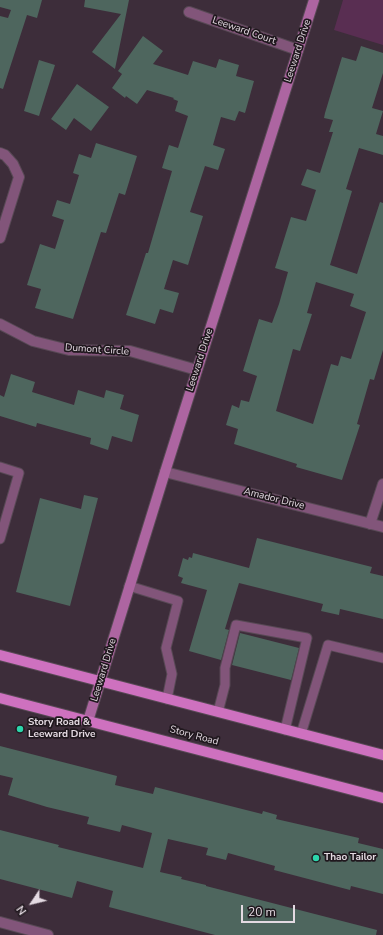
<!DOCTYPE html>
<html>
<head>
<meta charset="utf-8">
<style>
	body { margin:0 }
	#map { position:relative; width:383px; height:935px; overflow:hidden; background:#3d2d3a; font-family:"Nunito Sans",sans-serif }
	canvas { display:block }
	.north { position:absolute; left:12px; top:883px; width:40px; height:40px; -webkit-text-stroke:3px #20181e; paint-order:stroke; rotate:235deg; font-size:11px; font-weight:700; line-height:16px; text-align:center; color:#e4dae2 }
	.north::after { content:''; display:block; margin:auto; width:14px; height:18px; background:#e4dae2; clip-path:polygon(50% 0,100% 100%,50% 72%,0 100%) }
	.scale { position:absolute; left:241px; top:905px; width:54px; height:18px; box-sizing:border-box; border:2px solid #e4dae2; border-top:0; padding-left:5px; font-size:12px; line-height:14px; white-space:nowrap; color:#e4dae2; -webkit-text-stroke:3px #20181e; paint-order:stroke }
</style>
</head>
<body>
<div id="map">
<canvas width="383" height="935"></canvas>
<div class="north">N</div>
<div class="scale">20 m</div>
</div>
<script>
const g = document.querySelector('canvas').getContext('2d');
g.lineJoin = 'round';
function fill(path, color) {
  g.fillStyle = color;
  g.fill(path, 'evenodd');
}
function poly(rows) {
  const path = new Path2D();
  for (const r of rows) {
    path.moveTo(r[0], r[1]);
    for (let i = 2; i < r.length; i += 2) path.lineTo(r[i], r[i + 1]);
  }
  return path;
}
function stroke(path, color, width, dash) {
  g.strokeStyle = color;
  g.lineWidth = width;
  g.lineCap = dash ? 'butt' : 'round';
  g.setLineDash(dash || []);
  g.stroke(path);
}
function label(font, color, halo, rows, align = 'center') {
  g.font = font + ' "Nunito Sans",sans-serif';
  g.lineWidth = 3.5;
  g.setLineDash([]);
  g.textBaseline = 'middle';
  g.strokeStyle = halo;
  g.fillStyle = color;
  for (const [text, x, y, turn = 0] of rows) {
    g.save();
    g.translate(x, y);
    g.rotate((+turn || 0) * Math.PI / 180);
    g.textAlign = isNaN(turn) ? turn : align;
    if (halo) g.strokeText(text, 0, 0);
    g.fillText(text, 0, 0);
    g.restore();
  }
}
const green = poly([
	[343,0,383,0,383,45,334,30]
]);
const building = poly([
	[0,0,42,0,37,18,27,15,3,89,0,88,0,16,8,18,11,10,0,7],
	[85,0,129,0,115,69,92,52,121,14,84,7],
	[143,36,163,51,153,64,188,75,193,61,216,68,219,59,239,65,236,76,254,81,245,113,239,111,235,121,221,117,213,145,225,149,218,170,205,166,190,212,203,216,188,265,173,260,164,289,179,293,173,313,160,309,155,324,126,315,146,253,148,253,172,171,162,168,169,145,178,148,188,116,175,111,178,101,173,99,174,98,147,90,137,104,126,96,125,98,112,88,122,74,118,71],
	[361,46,383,53,383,73,372,108,383,111,376,134,383,136,383,155,359,148,346,189,352,191,330,265,357,274,380,202,383,203,383,350,374,380,370,379,357,424,360,425,342,480,296,467,297,464,234,444,238,429,226,425,232,405,239,408,241,400,249,402,257,376,243,371,253,338,259,319,272,323,279,304,288,272,275,268,291,217,306,221,316,190,301,185,307,169,320,173,333,132,329,132,333,120,324,118,325,113,342,57,356,61],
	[316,282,354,294,350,306,366,312,351,359,341,356,338,366,331,364,313,424,276,411,293,349,300,351,312,314,307,313],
	[39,60,55,65,39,116,24,111],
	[77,84,109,107,91,131,74,118,66,130,51,119],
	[96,143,137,156,125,195,119,193,106,233,101,232,73,319,35,308,41,289,27,285,40,244,55,249,64,220,52,216,57,200,70,204,79,175,73,173,79,154,91,158],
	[11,374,35,382,32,392,74,405,78,390,104,398,106,390,124,395,120,409,139,415,132,442,112,436,108,450,90,444,91,438,37,423,36,427,0,416,0,395,4,397],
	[84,495,98,498,70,606,16,592,40,498,81,509],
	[257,538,372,567,370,573,383,576,383,619,340,609,339,615,321,611,323,604,239,583,225,629,229,630,221,660,189,651,207,590,181,583,183,578,178,576,183,558,188,560,189,557,192,558,193,553,249,568],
	[240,633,299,648,291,680,232,665],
	[0,746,117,776,115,785,153,794,155,787,262,814,263,811,277,815,276,819,359,838,358,843,383,849,383,894,351,886,350,890,274,870,275,866,228,853,226,860,206,855,208,848,168,839,160,872,182,877,181,879,206,885,206,886,377,930,376,935,215,935,109,907,113,891,77,881,72,898,0,879,0,830,59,845,58,847,143,868,152,833,122,825,120,832,87,824,89,817,47,807,8,795,13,778,0,775]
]);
const lane = poly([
	[0,467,19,473,0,539],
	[129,586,178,601,166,648,172,674,167,699],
	[218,712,225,685,225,668,236,625,307,638,285,730],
	[301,734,328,645,383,658]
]);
const street = poly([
	[189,12,298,50],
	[0,153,5,155,13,164,19,177,0,238],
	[0,324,33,341,69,350,130,351,197,370],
	[165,472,383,527],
	[370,524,383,484],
	[0,922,48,935]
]);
const secondary = poly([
	[88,721,165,472,314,0]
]);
const primary = poly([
	[0,655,383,755],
	[0,698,383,798]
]);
const markers = [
	[20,729,4,"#2cd5ab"],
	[316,858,4,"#2cd5ab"]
];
const streetNames = [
	["Leeward Court",244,31,19],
	["Leeward Drive",298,51,-72],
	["Dumont Circle",97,350,4],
	["Leeward Drive",200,360,-72],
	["Amador Drive",274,499,14],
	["Leeward Drive",104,670,-73],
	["Story Road",194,736,15]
];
const poiNames = [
	["Story Road &",28,723],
	["Leeward Drive",28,735],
	["Thao Tailor",324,858]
];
fill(green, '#592e52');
fill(building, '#4e665e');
stroke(lane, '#584955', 11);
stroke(street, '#584955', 12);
stroke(secondary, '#584955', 12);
stroke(primary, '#584955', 12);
stroke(lane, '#82557a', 9);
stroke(street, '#82557a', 10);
stroke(secondary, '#ad65a1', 10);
stroke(primary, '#ce71bf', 10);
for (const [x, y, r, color] of markers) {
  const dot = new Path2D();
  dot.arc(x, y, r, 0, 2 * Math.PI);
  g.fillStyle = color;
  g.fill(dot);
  stroke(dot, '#20181e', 1.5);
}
label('10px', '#e4dae2', '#20181e', streetNames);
label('bold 10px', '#e4dae2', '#20181e', poiNames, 'left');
</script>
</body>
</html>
